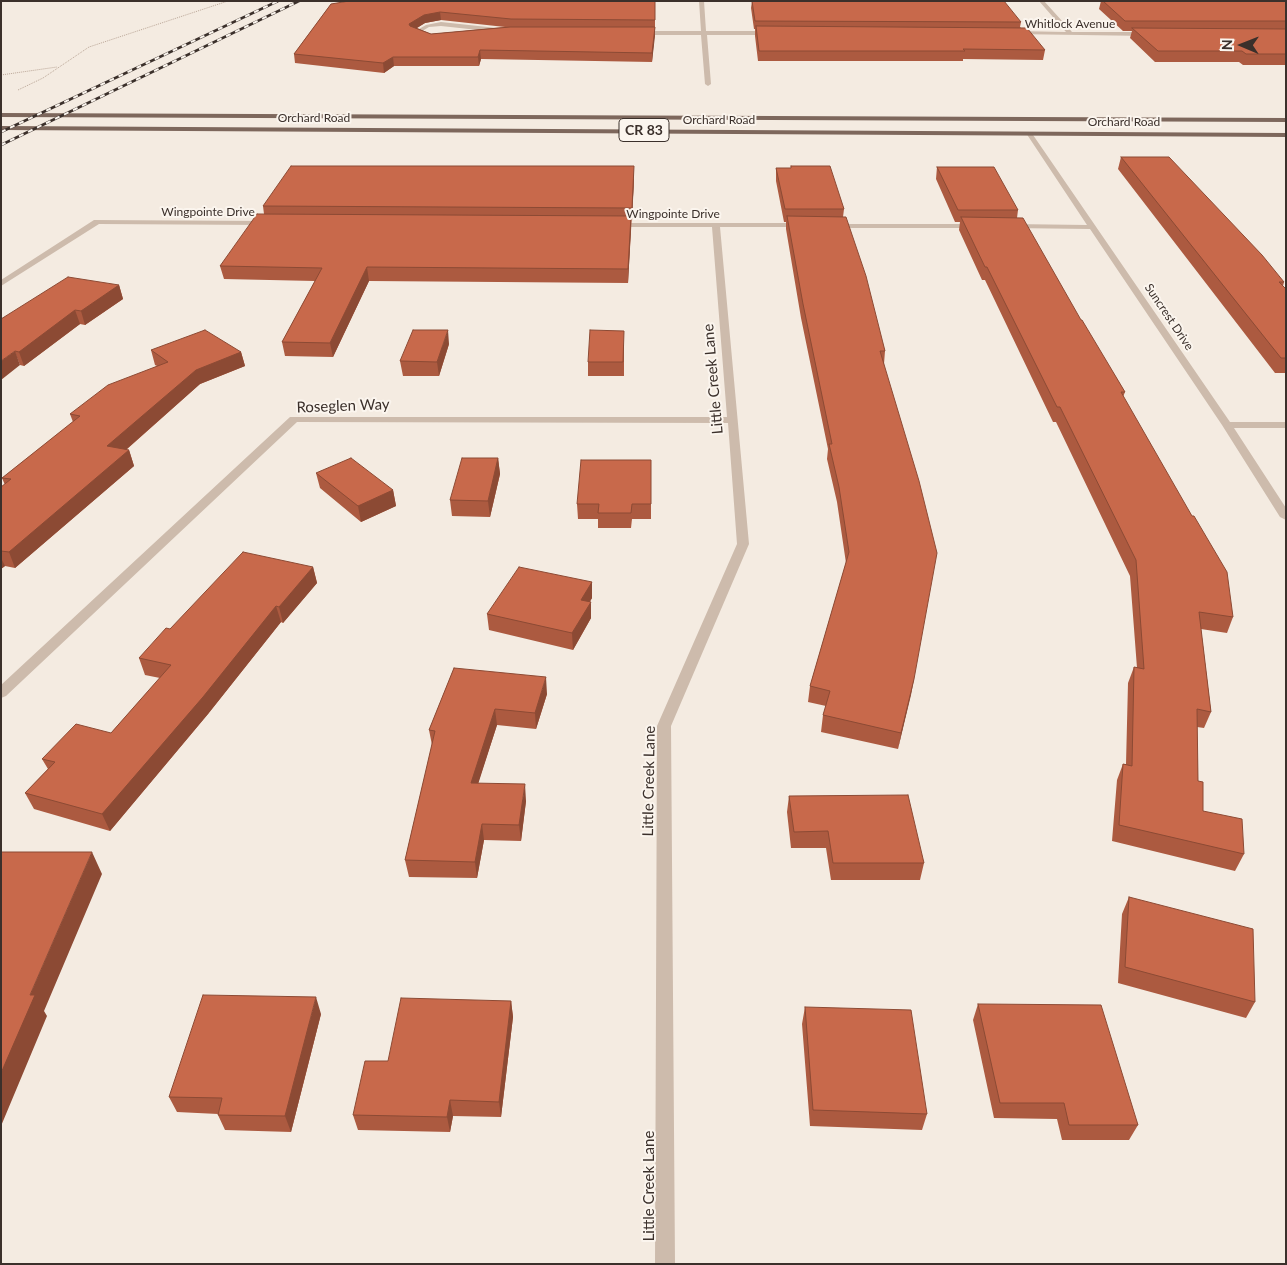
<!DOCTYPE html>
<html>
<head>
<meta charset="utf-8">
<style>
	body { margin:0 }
	#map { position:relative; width:1287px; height:1265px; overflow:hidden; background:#f4ebe1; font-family:Lato,sans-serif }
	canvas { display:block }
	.frame { position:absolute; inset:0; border:2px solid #3b302b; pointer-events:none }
	.north { position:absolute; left:1217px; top:20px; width:50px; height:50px; -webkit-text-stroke:4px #fbf5ee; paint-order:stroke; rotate:271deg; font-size:14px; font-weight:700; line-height:20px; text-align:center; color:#3b302b }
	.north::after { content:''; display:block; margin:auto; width:18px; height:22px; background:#3b302b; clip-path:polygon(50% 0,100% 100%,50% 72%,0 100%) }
</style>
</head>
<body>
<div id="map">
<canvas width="1287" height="1265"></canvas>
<div class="frame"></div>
<div class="north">N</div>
</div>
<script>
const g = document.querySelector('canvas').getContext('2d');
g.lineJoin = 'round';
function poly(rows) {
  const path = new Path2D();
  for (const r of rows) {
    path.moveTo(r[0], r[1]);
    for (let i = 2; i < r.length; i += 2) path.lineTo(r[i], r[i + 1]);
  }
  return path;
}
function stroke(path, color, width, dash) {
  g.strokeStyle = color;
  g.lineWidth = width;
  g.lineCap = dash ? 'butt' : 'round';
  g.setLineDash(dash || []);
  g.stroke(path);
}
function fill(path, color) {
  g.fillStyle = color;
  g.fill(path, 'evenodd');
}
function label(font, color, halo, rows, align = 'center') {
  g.font = font + ' Lato,sans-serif';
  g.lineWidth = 4;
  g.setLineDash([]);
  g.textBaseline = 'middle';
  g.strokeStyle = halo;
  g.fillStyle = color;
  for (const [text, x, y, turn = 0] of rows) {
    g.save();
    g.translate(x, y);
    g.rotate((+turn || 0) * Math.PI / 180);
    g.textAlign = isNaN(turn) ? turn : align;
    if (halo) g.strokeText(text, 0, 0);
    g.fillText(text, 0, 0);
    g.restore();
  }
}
const path = poly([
	[1,75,57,67],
	[18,90,43,78,89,47,228,1]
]);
const street = poly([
	[699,1,704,1,706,31,770,31,773,33,770,35,707,35,711,84,708,86,705,84,701,35,638,35,635,33,638,31,701,31,699,1],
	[1039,1,1044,1,1072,32,1148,32,1151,34,1148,36,1013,34,1015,31,1066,32,1039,1],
	[441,22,506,29,509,31,506,33,441,26,429,27,419,33,428,37,426,40,412,33,426,25,441,22],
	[1027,132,1031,132,1230,422,1286,422,1286,428,1234,428,1286,508,1286,520,1280,517,1222,425,1090,229,1011,228,1007,226,1011,224,1087,225,1026,133,1027,132],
	[94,220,266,221,270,223,266,225,99,224,1,286,1,280,94,220],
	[613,223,803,223,807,225,803,227,720,227,749,544,671,726,675,1264,655,1264,657,726,737,544,728,423,297,422,6,696,1,698,1,685,290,417,727,417,712,227,613,227,613,223],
	[830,224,976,224,980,226,976,228,833,228,829,226,830,224]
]);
const primary = poly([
	[1,113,1286,118,1286,122,1,117,1,113],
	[1,126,1286,133,1286,137,1,130,1,126]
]);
const rail = poly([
	[1,132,278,1],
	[1,145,299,1]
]);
const wall = poly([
	[655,1,655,29,652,62,481,59,479,66,394,66,384,73,295,63,294,54,331,4],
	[441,20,505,27,431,34,417,28,425,23],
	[752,1,1021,22,1020,27,1045,50,1043,60,963,59,963,61,758,61,755,36,755,29,754,29,751,8],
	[1101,1,1286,1,1286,65,1243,65,1239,62,1155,62,1130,38,1132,31,1123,31,1099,9],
	[1121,157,1284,282,1283,286,1286,289,1286,373,1275,373,1118,169],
	[791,166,844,209,843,217,885,351,884,364,914,679,898,749,821,732,823,715,826,706,808,702,810,686,846,563,837,502,827,459,828,449,801,318,786,229,786,222,784,222,776,181,776,168,791,168],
	[937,167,1018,210,1017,218,1125,392,1123,397,1233,617,1227,633,1201,629,1211,712,1204,728,1197,727,1198,781,1203,811,1244,854,1235,871,1112,841,1117,780,1123,764,1126,764,1128,683,1134,667,1137,668,1130,576,1056,422,1053,422,985,280,982,280,959,230,960,222,955,222,936,179],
	[634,179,628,283,369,281,333,357,285,356,282,342,315,281,224,279,220,266,264,214,263,206],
	[119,285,123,299,85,325,80,324,24,366,20,365,1,319],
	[449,344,439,376,403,376,400,361],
	[624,345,624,376,588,376,588,362],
	[151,350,241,352,245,366,200,384,126,450,129,450,134,466,15,568,5,566,1,569,1,487,5,485,2,478,73,422,70,414,157,366,155,365],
	[498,458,500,474,490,517,452,516,450,500],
	[651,460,651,519,632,519,631,528,598,528,598,519,578,519,577,504],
	[316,473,393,490,396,506,361,522,320,488],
	[313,567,317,583,283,623,281,622,208,714,110,831,34,809,25,793,48,769,42,759,111,733,160,678,145,675,139,658,170,629],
	[592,582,592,598,590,601,591,618,573,650,489,630,487,614],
	[454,668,547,694,536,729,497,725,478,783,526,801,521,841,484,840,477,878,409,877,405,860,432,745,429,730],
	[789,796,924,863,920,880,831,880,826,848,791,848,787,812],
	[1129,897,1255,1002,1246,1018,1118,983,1122,914],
	[511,1001,513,1017,501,1117,453,1116,450,1132,358,1130,353,1115],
	[978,1004,1138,1125,1129,1140,1062,1140,1057,1119,994,1118,973,1020],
	[805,1007,927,1114,922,1130,810,1126,802,1024],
	[321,1014,291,1132,225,1130,218,1115,218,1114,177,1112,169,1097]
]);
const shadedWall = poly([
	[440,12,441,20,425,23,410,32,409,24,424,15],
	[655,27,655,36,652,62,652,53],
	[480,50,481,59,479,66,478,57],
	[393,57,394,66,384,73,383,63],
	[634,166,634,179,632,221,632,208],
	[631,216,631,228,628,283,628,269],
	[367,267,369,281,333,357,330,343],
	[119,285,123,299,85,325,81,311],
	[75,310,80,324,24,366,19,352],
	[448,330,449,344,439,376,437,362],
	[15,351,20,365,1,380,1,361],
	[241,352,245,366,200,384,112,462,107,446,196,370],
	[129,450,134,466,15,568,9,552],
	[498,458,500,474,490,517,488,501],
	[393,490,396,506,361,522,358,506],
	[1,558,5,566,1,569],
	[313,567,317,583,283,623,279,607],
	[592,582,592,598,582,616,581,600],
	[591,602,591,618,573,650,572,633],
	[276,606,281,622,208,714,110,831,102,814],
	[546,677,547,694,536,729,535,713],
	[914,679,911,695,898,749,901,733],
	[495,709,497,725,473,800,471,783],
	[525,784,526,801,521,841,519,825],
	[482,824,484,840,477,878,475,862],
	[92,852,102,874,44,1011,47,1016,1,1126,1,1073,30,995],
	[316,997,321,1014,291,1132,285,1116],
	[511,1001,513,1017,501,1117,499,1102],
	[450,1100,453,1116,450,1132,447,1117]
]);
const building = poly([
	[349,1,655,1,655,20,511,19,440,12,424,15,409,24,410,26,431,34,510,27,655,27,652,53,480,50,478,57,393,57,383,63,294,54,331,4,349,1],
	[752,1,1004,1,1021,22,755,21,752,1],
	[1103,1,1286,1,1286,21,1125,21,1103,1],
	[756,26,1027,28,1045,50,963,49,965,51,759,51,756,26],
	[1132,28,1286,29,1286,54,1246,54,1242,51,1158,51,1132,28],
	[1121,157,1169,157,1262,255,1284,282,1279,282,1286,289,1286,358,1281,358,1121,157],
	[291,166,634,166,632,208,263,206,291,166],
	[791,166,830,166,844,209,785,209,776,168,791,168,791,166],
	[937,167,994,167,1018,210,958,210,937,167],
	[257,214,631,216,628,269,367,267,330,343,282,342,322,268,220,266,257,214],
	[787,216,846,217,866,276,885,351,880,351,919,481,937,553,914,679,901,733,823,715,830,691,810,686,849,552,839,487,829,444,832,444,803,304,787,216],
	[961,217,1023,218,1081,320,1082,320,1125,392,1121,392,1192,516,1194,516,1227,572,1233,617,1199,612,1211,712,1197,709,1198,781,1203,782,1203,811,1242,819,1244,854,1119,825,1123,764,1132,766,1134,667,1144,669,1136,560,1060,407,1057,407,987,267,985,267,961,217],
	[68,277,119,285,81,311,75,310,19,352,15,351,1,361,1,319,68,277],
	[205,330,241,352,196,370,107,446,129,450,9,552,1,551,1,487,11,479,2,478,80,416,70,414,108,385,168,362,151,350,205,330],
	[413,330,448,330,437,362,400,361,413,330],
	[590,330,624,331,623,362,588,362,590,330],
	[351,458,393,490,358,506,316,473,351,458],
	[462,458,498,458,488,501,450,500,462,458],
	[581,460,651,460,651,504,632,504,631,513,598,513,599,504,577,504,581,460],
	[243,552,313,567,279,607,276,606,203,697,102,814,25,793,55,762,42,759,76,724,111,733,171,665,139,658,166,628,170,629,243,552],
	[519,567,592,582,581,600,591,602,572,633,487,614,519,567],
	[454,668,546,677,535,713,495,709,471,783,525,784,519,825,482,824,475,862,405,860,435,731,429,730,454,668],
	[908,795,924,863,833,863,828,831,794,832,789,796,908,795],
	[1,852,92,852,30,995,35,995,1,1073,1,852],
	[1129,897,1253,929,1255,1002,1125,967,1129,897],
	[203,995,316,997,285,1116,218,1115,222,1098,169,1097,203,995],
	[401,998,511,1001,499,1102,450,1100,447,1117,353,1115,365,1061,388,1061,401,998],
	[978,1004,1101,1005,1138,1125,1069,1125,1064,1103,1000,1103,978,1004],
	[805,1007,911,1010,927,1114,813,1110,805,1007]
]);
const farStreetnames = [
	["Whitlock Avenue",1070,24],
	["Orchard Road",314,118],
	["Orchard Road",719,120],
	["Orchard Road",1124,122],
	["Wingpointe Drive",208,212],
	["Wingpointe Drive",673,214],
	["Suncrest Drive",1169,317,56]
];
const shields = [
	[644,130,50]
];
const shieldNames = [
	["CR 83",644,130]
];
const streetNames = [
	["Little Creek Lane",713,379,-95],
	["Roseglen Way",343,406,-2],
	["Little Creek Lane",649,781,-89],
	["Little Creek Lane",649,1186,-90]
];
stroke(path, '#b9a596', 1, [1, 1]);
fill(street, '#cdbbac');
fill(primary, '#7d675c');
stroke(rail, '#3b302b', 2.5);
stroke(rail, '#fbf5ee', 2, [5]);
fill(wall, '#ac5a40');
fill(shadedWall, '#8c4a34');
fill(building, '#c8694b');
stroke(building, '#8c4a34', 1);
label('12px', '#3b302b', '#fbf5ee', farStreetnames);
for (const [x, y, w] of shields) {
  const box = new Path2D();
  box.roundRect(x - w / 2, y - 11.5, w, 23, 4);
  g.fillStyle = '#fbf5ee';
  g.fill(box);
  stroke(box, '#3b302b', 1);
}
label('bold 14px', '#3b302b', null, shieldNames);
label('15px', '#3b302b', '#fbf5ee', streetNames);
</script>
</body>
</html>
